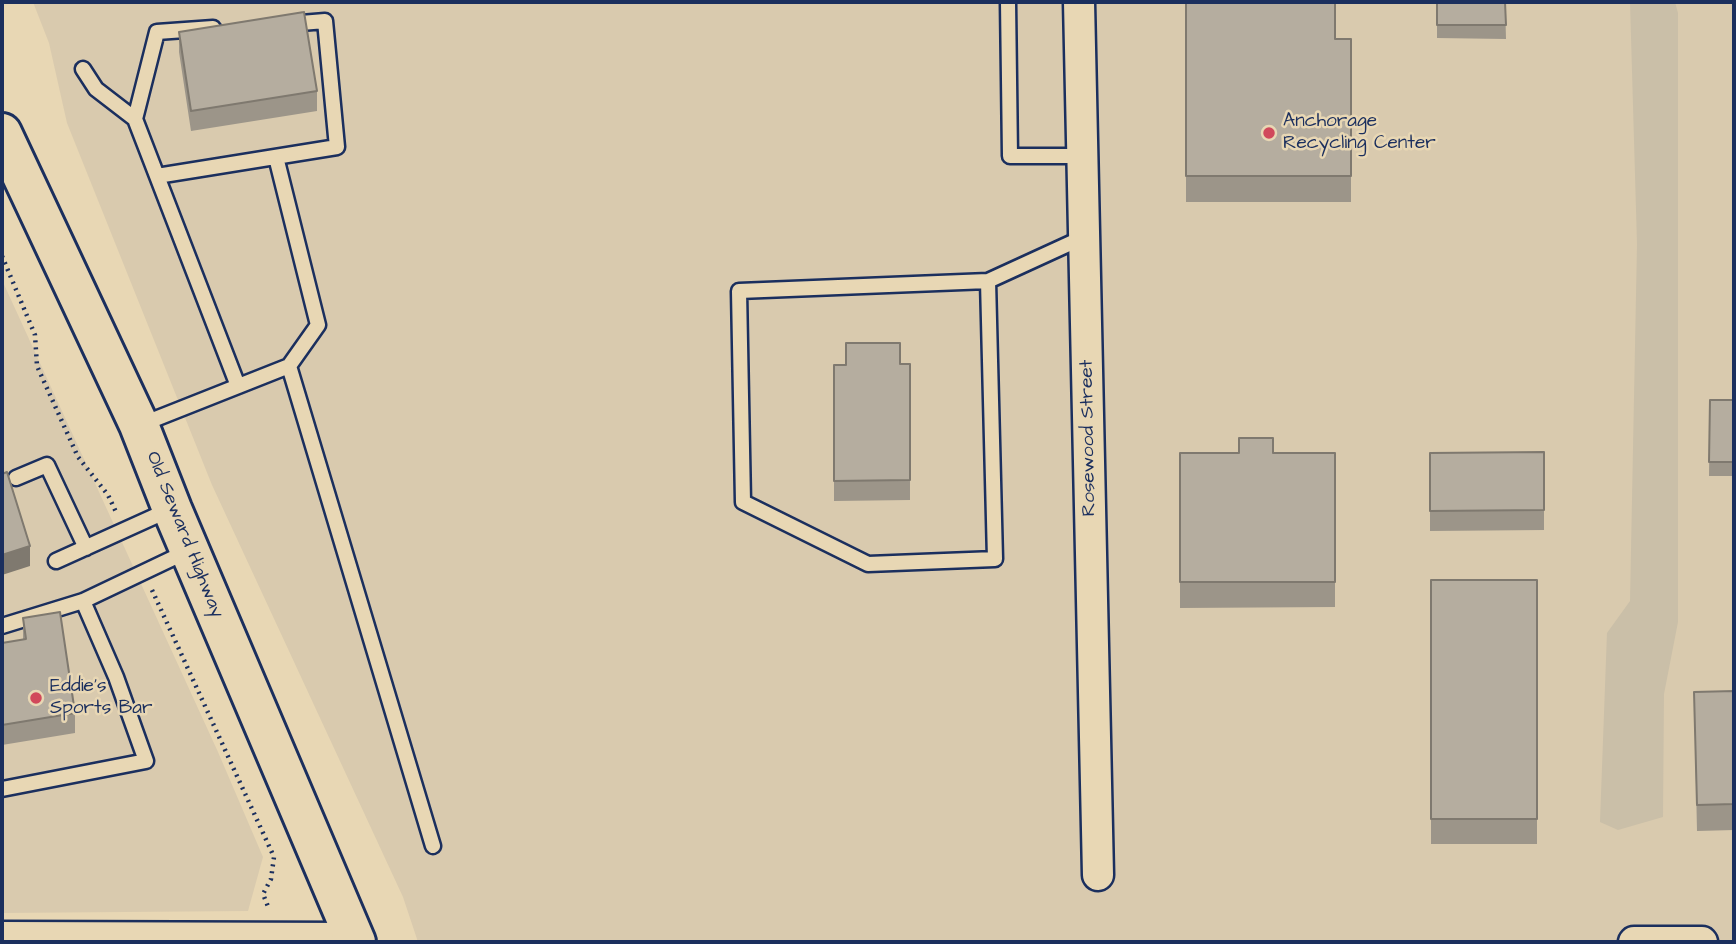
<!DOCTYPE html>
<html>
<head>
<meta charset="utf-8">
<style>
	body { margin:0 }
	#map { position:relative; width:1736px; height:944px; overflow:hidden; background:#e8d7b4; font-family:"Architects Daughter",sans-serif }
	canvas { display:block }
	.frame { position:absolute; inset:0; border:4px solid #1b2f5e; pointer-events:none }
</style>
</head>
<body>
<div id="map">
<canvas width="1736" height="944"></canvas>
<div class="frame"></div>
</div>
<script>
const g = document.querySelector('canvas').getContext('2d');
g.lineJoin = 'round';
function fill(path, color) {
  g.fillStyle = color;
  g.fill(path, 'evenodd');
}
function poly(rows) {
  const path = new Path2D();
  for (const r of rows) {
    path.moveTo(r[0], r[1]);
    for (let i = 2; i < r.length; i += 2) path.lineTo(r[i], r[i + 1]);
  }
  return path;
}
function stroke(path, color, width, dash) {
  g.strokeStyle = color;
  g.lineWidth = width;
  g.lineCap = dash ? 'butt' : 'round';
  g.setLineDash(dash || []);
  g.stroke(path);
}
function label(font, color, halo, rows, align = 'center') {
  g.font = font + ' "Architects Daughter",sans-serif';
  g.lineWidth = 5;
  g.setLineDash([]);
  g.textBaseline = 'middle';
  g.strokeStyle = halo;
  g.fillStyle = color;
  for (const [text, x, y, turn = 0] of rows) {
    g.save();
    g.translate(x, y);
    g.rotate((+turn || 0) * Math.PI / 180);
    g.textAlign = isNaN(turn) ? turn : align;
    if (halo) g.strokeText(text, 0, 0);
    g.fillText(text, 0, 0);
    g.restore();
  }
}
const built = poly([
	[33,2,1734,2,1734,942,418,942,403,897,212,485,67,123,49,43],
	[2,280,218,752,263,857,248,911,2,913]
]);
const green = poly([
	[1630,2,1675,2,1678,13,1678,622,1664,694,1663,817,1618,830,1600,822,1607,633,1630,601,1637,244]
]);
const path = poly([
	[2,256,35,335,37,366,78,457,108,495,116,512],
	[152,590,274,857,271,879,263,894,269,909]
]);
const service = poly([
	[1008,2,1010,156,1083,156],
	[83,69,96,89,135,119,238,386],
	[135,119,157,32,213,28],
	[157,176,337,147,325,21,289,24],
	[988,281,995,559,868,564,743,502,739,291,988,281,1084,237],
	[289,366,433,846],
	[140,425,289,366,318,325,276,157],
	[16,478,47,465,86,548],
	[56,561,171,509],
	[2,626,83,601,188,551],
	[2,789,146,761,116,677,83,601]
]);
const minor = poly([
	[1079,2,1098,875],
	[2,937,354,938],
	[1634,942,1702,942]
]);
const secondary = poly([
	[2,133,139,425,172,509,356,942]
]);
const wall = poly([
	[1186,2,1335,39,1351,39,1351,202,1186,202],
	[1437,2,1505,2,1506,39,1437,38],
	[179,32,317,91,317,111,191,131,179,52],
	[910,364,910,500,834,501,834,365],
	[1710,400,1734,400,1734,476,1709,476],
	[1544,452,1544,530,1430,531,1430,453],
	[1180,453,1335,453,1335,607,1180,608],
	[1431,580,1537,580,1537,844,1431,844],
	[23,618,75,713,75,733,2,745,2,643,23,640],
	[1734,691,1734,830,1697,831,1694,692]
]);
const shadedWall = poly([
	[30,546,30,566,2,575,2,555]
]);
const building = poly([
	[1186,2,1335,2,1335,39,1351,39,1351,176,1186,176,1186,2],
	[1437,2,1505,2,1506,25,1437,25,1437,2],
	[304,12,317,91,191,111,179,32,304,12],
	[846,343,900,343,900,364,910,364,910,480,834,481,834,365,846,365,846,343],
	[1710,400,1734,400,1734,462,1709,462,1710,400],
	[1239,438,1273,438,1273,453,1335,453,1335,582,1180,582,1180,453,1239,453,1239,438],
	[1544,452,1544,510,1430,511,1430,453,1544,452],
	[7,472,30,546,2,555,2,474,7,472],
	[1431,580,1537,580,1537,819,1431,819,1431,580],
	[60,612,75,713,2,725,2,643,26,639,23,618,60,612],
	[1734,691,1734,804,1697,805,1694,692,1734,691]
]);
const markers = [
	[1269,133,7,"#d1495b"],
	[36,698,7,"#d1495b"]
];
const poiNames = [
	["Anchorage",1283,122],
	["Recycling Center",1283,144],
	["Eddie's",50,687],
	["Sports Bar",50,709]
];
const streetNames = [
	["Rosewood Street",1089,438,-91],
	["Old Seward Highway",184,535,68]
];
fill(built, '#d9caae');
fill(green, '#cabfa8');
stroke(service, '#1b2f5e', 19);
stroke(minor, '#1b2f5e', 35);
stroke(secondary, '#1b2f5e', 44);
stroke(path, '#1b2f5e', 4.5, [2, 5]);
stroke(service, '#e8d7b4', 14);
stroke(minor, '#e8d7b4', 30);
stroke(secondary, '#e8d7b4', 38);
fill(wall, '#9c9589');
fill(shadedWall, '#7f796f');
fill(building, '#b5ad9f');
stroke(building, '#7f796f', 2);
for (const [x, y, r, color] of markers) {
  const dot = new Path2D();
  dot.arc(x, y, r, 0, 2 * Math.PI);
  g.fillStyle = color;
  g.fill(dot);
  stroke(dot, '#e8d7b4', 2.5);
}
label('19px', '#1b2f5e', '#e8d7b4', poiNames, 'left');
label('19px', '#1b2f5e', '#e8d7b4', streetNames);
</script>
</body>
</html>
